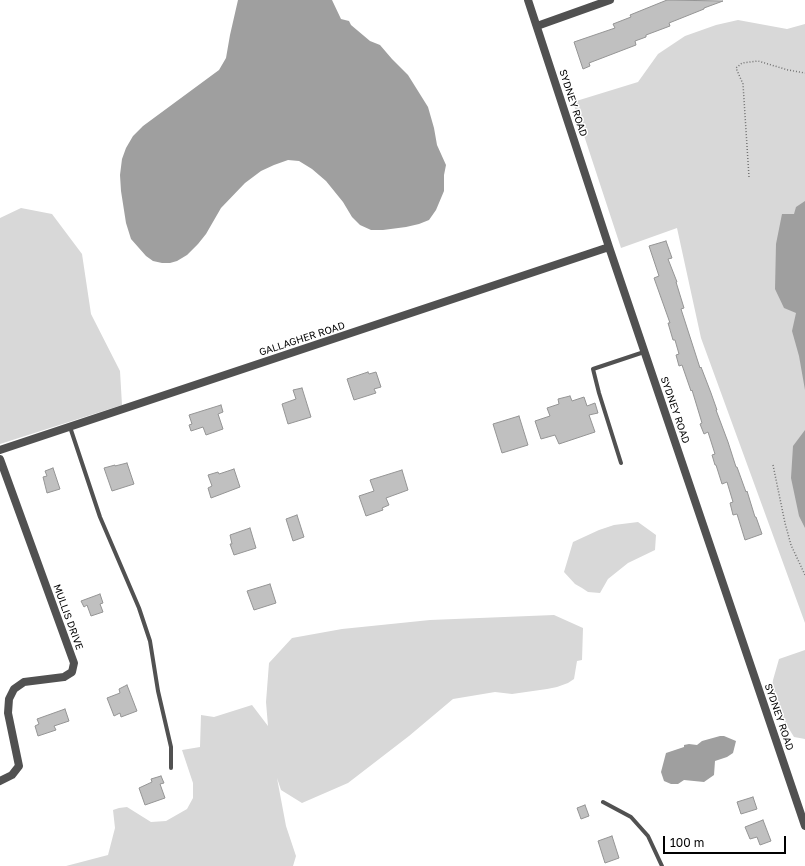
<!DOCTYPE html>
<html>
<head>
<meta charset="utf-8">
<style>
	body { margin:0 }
	#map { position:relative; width:805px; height:866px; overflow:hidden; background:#fff; font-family:"Golos Text",sans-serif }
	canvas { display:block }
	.scale { position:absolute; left:663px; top:836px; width:123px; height:18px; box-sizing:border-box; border:2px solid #000; border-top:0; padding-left:5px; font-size:12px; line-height:14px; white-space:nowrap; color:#000; -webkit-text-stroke:3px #fff; paint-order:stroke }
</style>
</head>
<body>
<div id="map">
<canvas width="805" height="866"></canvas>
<div class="scale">100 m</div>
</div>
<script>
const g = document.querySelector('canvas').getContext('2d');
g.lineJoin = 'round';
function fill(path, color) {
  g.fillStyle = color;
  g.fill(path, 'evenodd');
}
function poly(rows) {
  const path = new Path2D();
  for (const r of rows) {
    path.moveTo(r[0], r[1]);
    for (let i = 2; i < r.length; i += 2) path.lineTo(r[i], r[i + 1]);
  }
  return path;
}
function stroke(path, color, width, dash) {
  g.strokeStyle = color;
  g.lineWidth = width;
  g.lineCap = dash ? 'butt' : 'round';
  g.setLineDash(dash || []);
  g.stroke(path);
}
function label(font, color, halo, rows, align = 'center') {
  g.font = font + ' "Golos Text",sans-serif';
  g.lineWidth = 3;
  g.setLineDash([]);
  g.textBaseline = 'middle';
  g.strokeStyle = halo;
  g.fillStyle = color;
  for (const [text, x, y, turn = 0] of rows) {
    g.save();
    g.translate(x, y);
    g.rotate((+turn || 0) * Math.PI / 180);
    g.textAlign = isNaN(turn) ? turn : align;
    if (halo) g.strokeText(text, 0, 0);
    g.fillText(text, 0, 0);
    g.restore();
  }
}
const green = poly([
	[738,20,787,29,805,24,805,623,701,338,677,228,621,248,573,102,638,82,658,54,685,36,716,25],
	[21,208,52,214,82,254,91,314,120,371,122,405,0,444,0,218],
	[638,522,656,535,655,550,628,563,608,579,600,593,588,592,582,588,575,584,564,572,573,542,599,530,614,525],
	[554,615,583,628,582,660,577,661,574,679,568,683,557,687,547,689,512,694,495,692,453,699,409,736,348,783,302,803,281,790,277,778,286,826,296,856,293,866,66,866,108,855,115,828,113,810,119,808,127,807,151,822,166,821,187,809,193,798,193,783,182,750,200,747,201,715,214,717,252,705,268,726,266,702,269,663,292,638,342,629,430,620],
	[805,650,805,739,794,737,778,711,771,696,773,680,779,659]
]);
const water = poly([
	[238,0,332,0,341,19,349,21,351,25,370,41,380,45,392,59,408,75,428,107,434,128,437,145,446,165,444,175,444,191,436,210,429,220,419,224,406,227,383,230,371,230,360,225,352,217,343,202,326,181,312,169,299,161,288,160,274,165,261,171,245,183,221,208,206,234,198,244,187,255,177,261,170,263,162,263,153,261,146,256,131,239,126,223,121,191,120,175,122,159,126,148,133,136,143,126,219,70,226,58,230,35],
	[805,201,805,390,799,356,792,331,796,313,784,308,775,289,776,244,782,214,794,214,796,207],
	[805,430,805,528,799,516,791,478,793,446],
	[720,736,724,736,736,741,733,753,727,757,715,761,714,775,704,782,684,780,678,784,671,784,664,781,661,772,666,753,684,747,684,745,689,744,697,745,702,741]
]);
const building = poly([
	[667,0,723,1,704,8,704,9,669,23,670,26,646,35,646,37,635,41,636,45,589,63,590,66,583,69,574,42,615,28,613,24,631,17,630,15,667,0],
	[666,241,672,258,668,259,677,282,676,282,684,308,681,309,700,368,701,367,711,393,717,410,716,410,728,442,736,467,737,467,746,492,747,491,755,517,756,517,762,534,745,540,737,514,733,515,730,503,733,502,727,482,722,484,716,465,715,465,712,455,715,454,708,432,704,434,700,424,702,423,692,390,691,391,682,365,679,366,676,355,679,354,675,340,673,340,668,323,670,323,654,278,659,276,649,246,666,241],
	[368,372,369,374,376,372,381,387,374,389,376,393,354,400,347,379,368,372],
	[302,388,311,417,288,424,282,404,296,399,293,390,302,388],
	[570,396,572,401,584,397,587,406,595,403,598,413,589,415,595,432,559,444,555,435,541,439,535,421,550,416,547,408,559,404,558,399,570,396],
	[221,405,223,412,218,414,223,429,206,435,203,427,191,431,189,425,192,424,189,415,221,405],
	[519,416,528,445,502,453,493,424,519,416],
	[127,463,134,484,112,491,104,468,115,465,115,466,127,463],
	[53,468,60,489,47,493,43,477,47,476,45,471,53,468],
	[234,469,240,487,211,498,208,488,212,486,208,475,218,472,219,474,234,469],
	[402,470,408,490,386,498,389,505,382,508,383,510,366,516,359,496,374,491,370,480,402,470],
	[297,515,304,537,293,541,286,519,297,515],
	[250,528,256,548,234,555,230,544,232,544,230,535,250,528],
	[270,584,276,603,254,610,247,591,270,584],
	[100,594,103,603,100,604,103,612,91,616,87,605,84,607,81,601,100,594],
	[127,685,137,711,121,717,120,713,114,716,107,698,120,693,119,689,127,685],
	[65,709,69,721,54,726,56,730,38,736,35,726,39,724,37,719,65,709],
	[161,776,164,783,160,784,165,798,145,805,139,788,152,782,151,779,161,776],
	[753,797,757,809,741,814,737,802,753,797],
	[585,805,589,816,581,819,577,808,585,805],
	[763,820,771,841,760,845,757,837,750,839,745,827,763,820],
	[612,836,619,858,605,863,598,841,612,836]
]);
const path = poly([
	[749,177,743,84,736,68,742,63,758,61,788,70,805,73],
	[773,465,785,523,791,545,805,575]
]);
const service = poly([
	[70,427,100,517,139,608,150,641,158,691,171,747,171,768],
	[621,463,599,393,593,369,644,352],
	[603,802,631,817,648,836,662,866]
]);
const minor = poly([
	[537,26,610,0],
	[0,459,74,663,72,672,64,677,24,682,14,689,9,699,8,713,19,766,12,775,0,781]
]);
const tertiary = poly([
	[528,0,609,247,805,826],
	[0,450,609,247]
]);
const streetNames = [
	["SYDNEY ROAD",573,103,72],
	["GALLAGHER ROAD",302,339,-18],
	["SYDNEY ROAD",675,410,71],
	["MULLIS DRIVE",68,617,70],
	["SYDNEY ROAD",779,717,71]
];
fill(green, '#d8d8d8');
fill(water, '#9f9f9f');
fill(building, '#c0c0c0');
stroke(building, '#959595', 1);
stroke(path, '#737373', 1.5, [1, 2]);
stroke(service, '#515151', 4);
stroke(minor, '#515151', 8);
stroke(tertiary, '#515151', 8);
label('10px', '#000', '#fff', streetNames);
</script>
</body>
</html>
